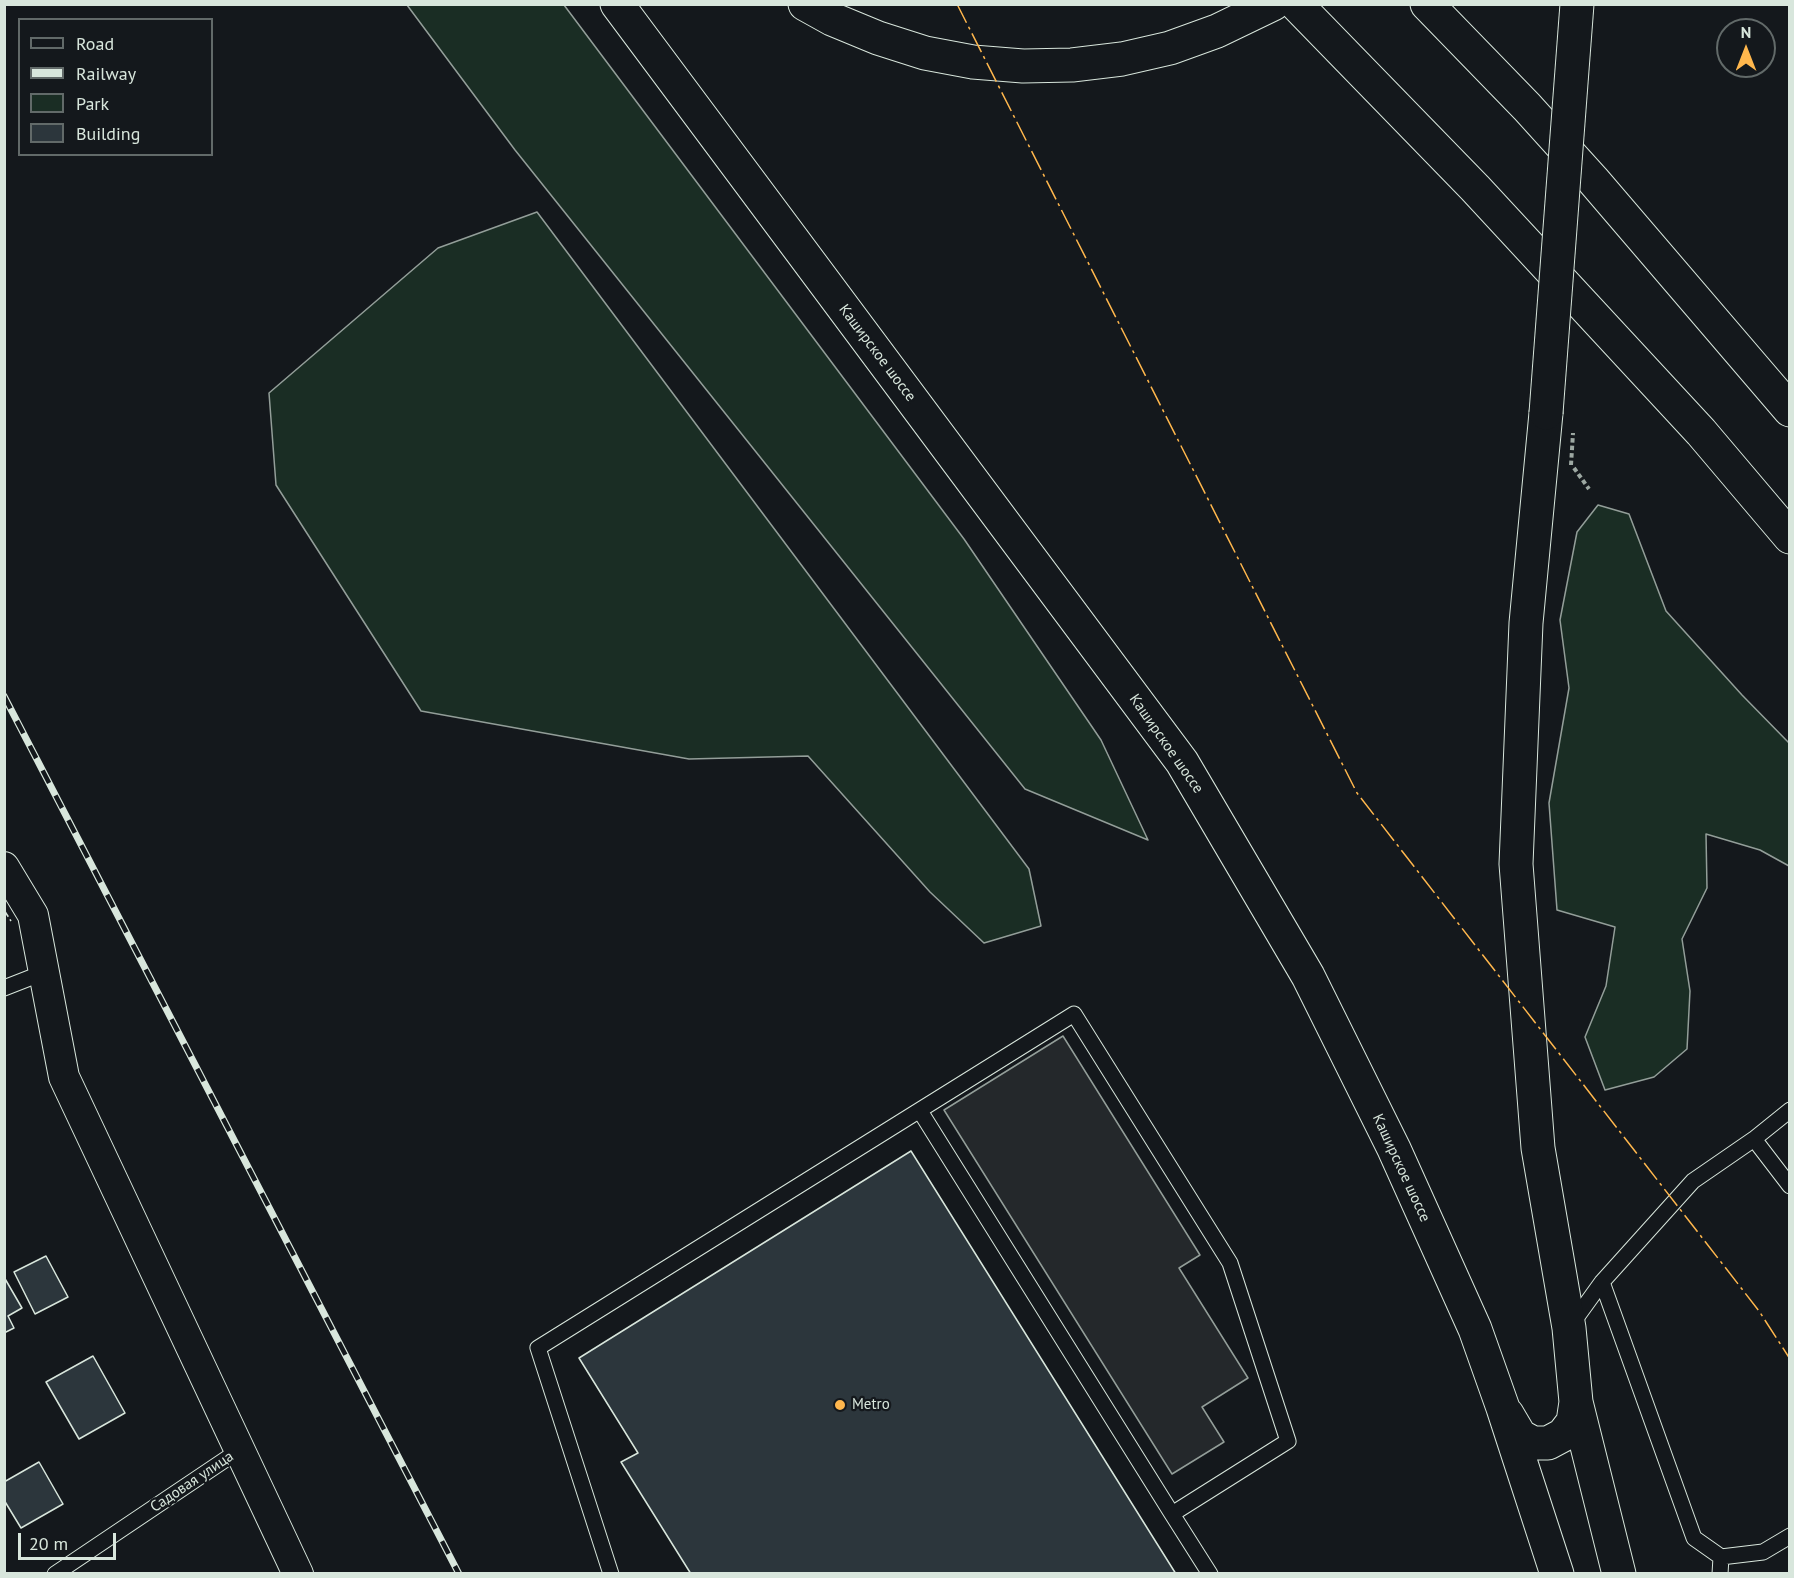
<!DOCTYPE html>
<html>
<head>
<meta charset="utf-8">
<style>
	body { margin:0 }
	#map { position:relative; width:1794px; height:1578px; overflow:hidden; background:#14181c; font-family:"PT Sans",sans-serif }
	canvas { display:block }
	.frame { position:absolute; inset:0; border:6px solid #d8e6dc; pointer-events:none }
	.legend { position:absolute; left:18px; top:18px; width:195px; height:138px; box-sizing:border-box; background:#14181c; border:2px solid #626a69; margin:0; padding:8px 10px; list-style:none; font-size:18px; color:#d8e6dc }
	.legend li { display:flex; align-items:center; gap:12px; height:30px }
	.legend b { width:30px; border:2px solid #626a69 }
	.north { position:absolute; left:1716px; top:18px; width:60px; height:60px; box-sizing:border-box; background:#14181c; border:2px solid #626a69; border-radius:50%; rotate:0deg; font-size:16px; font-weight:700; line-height:24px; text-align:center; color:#d8e6dc }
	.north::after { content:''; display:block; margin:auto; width:21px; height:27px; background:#ffb74d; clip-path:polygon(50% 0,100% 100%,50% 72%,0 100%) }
	.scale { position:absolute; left:18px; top:1533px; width:98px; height:27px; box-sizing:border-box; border:3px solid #d8e6dc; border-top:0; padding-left:8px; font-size:18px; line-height:21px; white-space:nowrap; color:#d8e6dc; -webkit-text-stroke:4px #14181c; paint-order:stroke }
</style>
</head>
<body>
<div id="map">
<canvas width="1794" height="1578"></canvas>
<div class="frame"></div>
<ul class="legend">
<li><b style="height:8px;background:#14181c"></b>Road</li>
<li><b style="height:8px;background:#d8e6dc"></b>Railway</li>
<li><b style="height:16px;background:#1a2d24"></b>Park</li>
<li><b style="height:16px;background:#2c363c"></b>Building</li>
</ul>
<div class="north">N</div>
<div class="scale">20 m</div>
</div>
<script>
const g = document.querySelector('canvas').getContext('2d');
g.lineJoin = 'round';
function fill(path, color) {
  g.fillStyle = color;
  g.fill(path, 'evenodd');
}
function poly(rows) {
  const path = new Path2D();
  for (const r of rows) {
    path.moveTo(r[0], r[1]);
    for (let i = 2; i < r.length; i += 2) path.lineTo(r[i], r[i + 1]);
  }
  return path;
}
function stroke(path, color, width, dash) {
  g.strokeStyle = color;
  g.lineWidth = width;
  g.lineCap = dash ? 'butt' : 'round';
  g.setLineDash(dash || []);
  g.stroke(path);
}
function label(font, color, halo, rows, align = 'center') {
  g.font = font + ' "PT Sans",sans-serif';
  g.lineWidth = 4.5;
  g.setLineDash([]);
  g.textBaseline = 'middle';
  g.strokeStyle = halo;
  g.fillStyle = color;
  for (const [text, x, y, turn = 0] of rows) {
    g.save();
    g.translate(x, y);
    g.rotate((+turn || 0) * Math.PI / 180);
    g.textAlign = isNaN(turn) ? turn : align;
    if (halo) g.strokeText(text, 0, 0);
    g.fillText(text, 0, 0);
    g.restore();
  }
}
const green = poly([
	[407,5,564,5,964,539,1101,740,1148,840,1025,789,515,150,407,5],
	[537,212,1029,869,1041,926,984,943,930,892,808,756,689,759,421,711,276,485,269,393,438,248,537,212],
	[1598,505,1629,514,1666,611,1742,695,1790,744,1789,866,1760,850,1706,834,1707,888,1682,939,1690,991,1687,1049,1654,1077,1605,1090,1585,1037,1606,986,1615,927,1557,910,1549,803,1569,688,1560,620,1577,532,1598,505]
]);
const parking = poly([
	[1063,1036,1200,1255,1179,1268,1248,1378,1202,1407,1224,1442,1172,1474,944,1110,1063,1036]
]);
const building = poly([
	[911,1151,1176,1574,691,1574,621,1462,638,1453,579,1358,911,1151],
	[46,1256,68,1297,35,1314,14,1272,46,1256],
	[4,1277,22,1308,8,1316,14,1328,4,1333,4,1277],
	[93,1356,125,1413,79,1439,46,1382,93,1356],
	[39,1462,63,1504,21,1528,4,1500,4,1482,39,1462]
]);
const path = poly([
	[1574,468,1589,489]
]);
const service = poly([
	[4,988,45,972],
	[920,1111,1172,1514],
	[1754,1139,1790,1186],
	[1602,1282,1694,1538,1721,1557,1763,1552,1790,1536],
	[1571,1325,1602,1282,1693,1181,1754,1139,1790,1110],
	[55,1574,238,1451],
	[611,1574,538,1348,1074,1014,1230,1263,1288,1441,1172,1514,1210,1574],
	[1720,1574,1721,1557]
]);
const minor = poly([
	[4,867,33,915,64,1077,298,1574]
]);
const primary = poly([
	[617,4,1182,762,1308,976,1394,1149,1475,1329,1503,1408,1557,1574],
	[805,4,832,19,878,38,925,53,973,62,1023,66,1072,65,1122,59,1170,48,1217,31,1273,4],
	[1546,413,1526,623,1516,864,1538,1148,1569,1328,1576,1402,1619,1574],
	[1507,1414,1520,1436,1533,1443,1548,1443,1563,1435,1573,1422,1576,1402]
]);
const trunk = poly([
	[1296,4,1475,188,1701,432,1790,537],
	[1427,4,1527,107,1593,180,1790,410]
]);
const rail = poly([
	[4,696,459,1574]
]);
const pathBridge = poly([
	[1571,465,1573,433]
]);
const primaryBridge = poly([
	[1546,413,1577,4]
]);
const fence = poly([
	[4,910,11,921]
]);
const power = poly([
	[957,4,1357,793,1759,1311,1790,1359]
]);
const markers = [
	[840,1405,6,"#ffb74d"]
];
const streetNames = [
	["Каширское шоссе",877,353,53],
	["Каширское шоссе",1166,744,55],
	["Каширское шоссе",1401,1168,65],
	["Садовая улица",192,1482,-34]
];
const poiNames = [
	["Metro",852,1405]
];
fill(green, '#1a2d24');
stroke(green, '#939e99', 1.5);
fill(parking, '#24282b');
stroke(parking, '#939e99', 1.5);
fill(building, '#2c363c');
stroke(building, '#d8e6dc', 1.5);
stroke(service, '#d8e6dc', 17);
stroke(minor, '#d8e6dc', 32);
stroke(primary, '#d8e6dc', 35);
stroke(trunk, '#d8e6dc', 35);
stroke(path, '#9da8a2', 4, [4.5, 3]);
stroke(service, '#14181c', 15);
stroke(minor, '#14181c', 30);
stroke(primary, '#14181c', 33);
stroke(trunk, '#14181c', 33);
stroke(rail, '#d8e6dc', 7);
stroke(rail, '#14181c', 4.5, [14]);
stroke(primaryBridge, '#d8e6dc', 35, []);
stroke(pathBridge, '#9da8a2', 4, [4.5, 3]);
stroke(primaryBridge, '#14181c', 33);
stroke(fence, '#d8e6dc', 1.5, [8, 3]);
stroke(power, '#ffb74d', 1.5, [21, 4.5, 3, 4.5]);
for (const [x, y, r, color] of markers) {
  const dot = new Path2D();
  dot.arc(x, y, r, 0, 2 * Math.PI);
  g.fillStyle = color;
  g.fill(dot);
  stroke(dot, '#14181c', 2);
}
label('15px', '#d8e6dc', '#14181c', streetNames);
label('15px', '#d8e6dc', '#14181c', poiNames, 'left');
</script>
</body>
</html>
